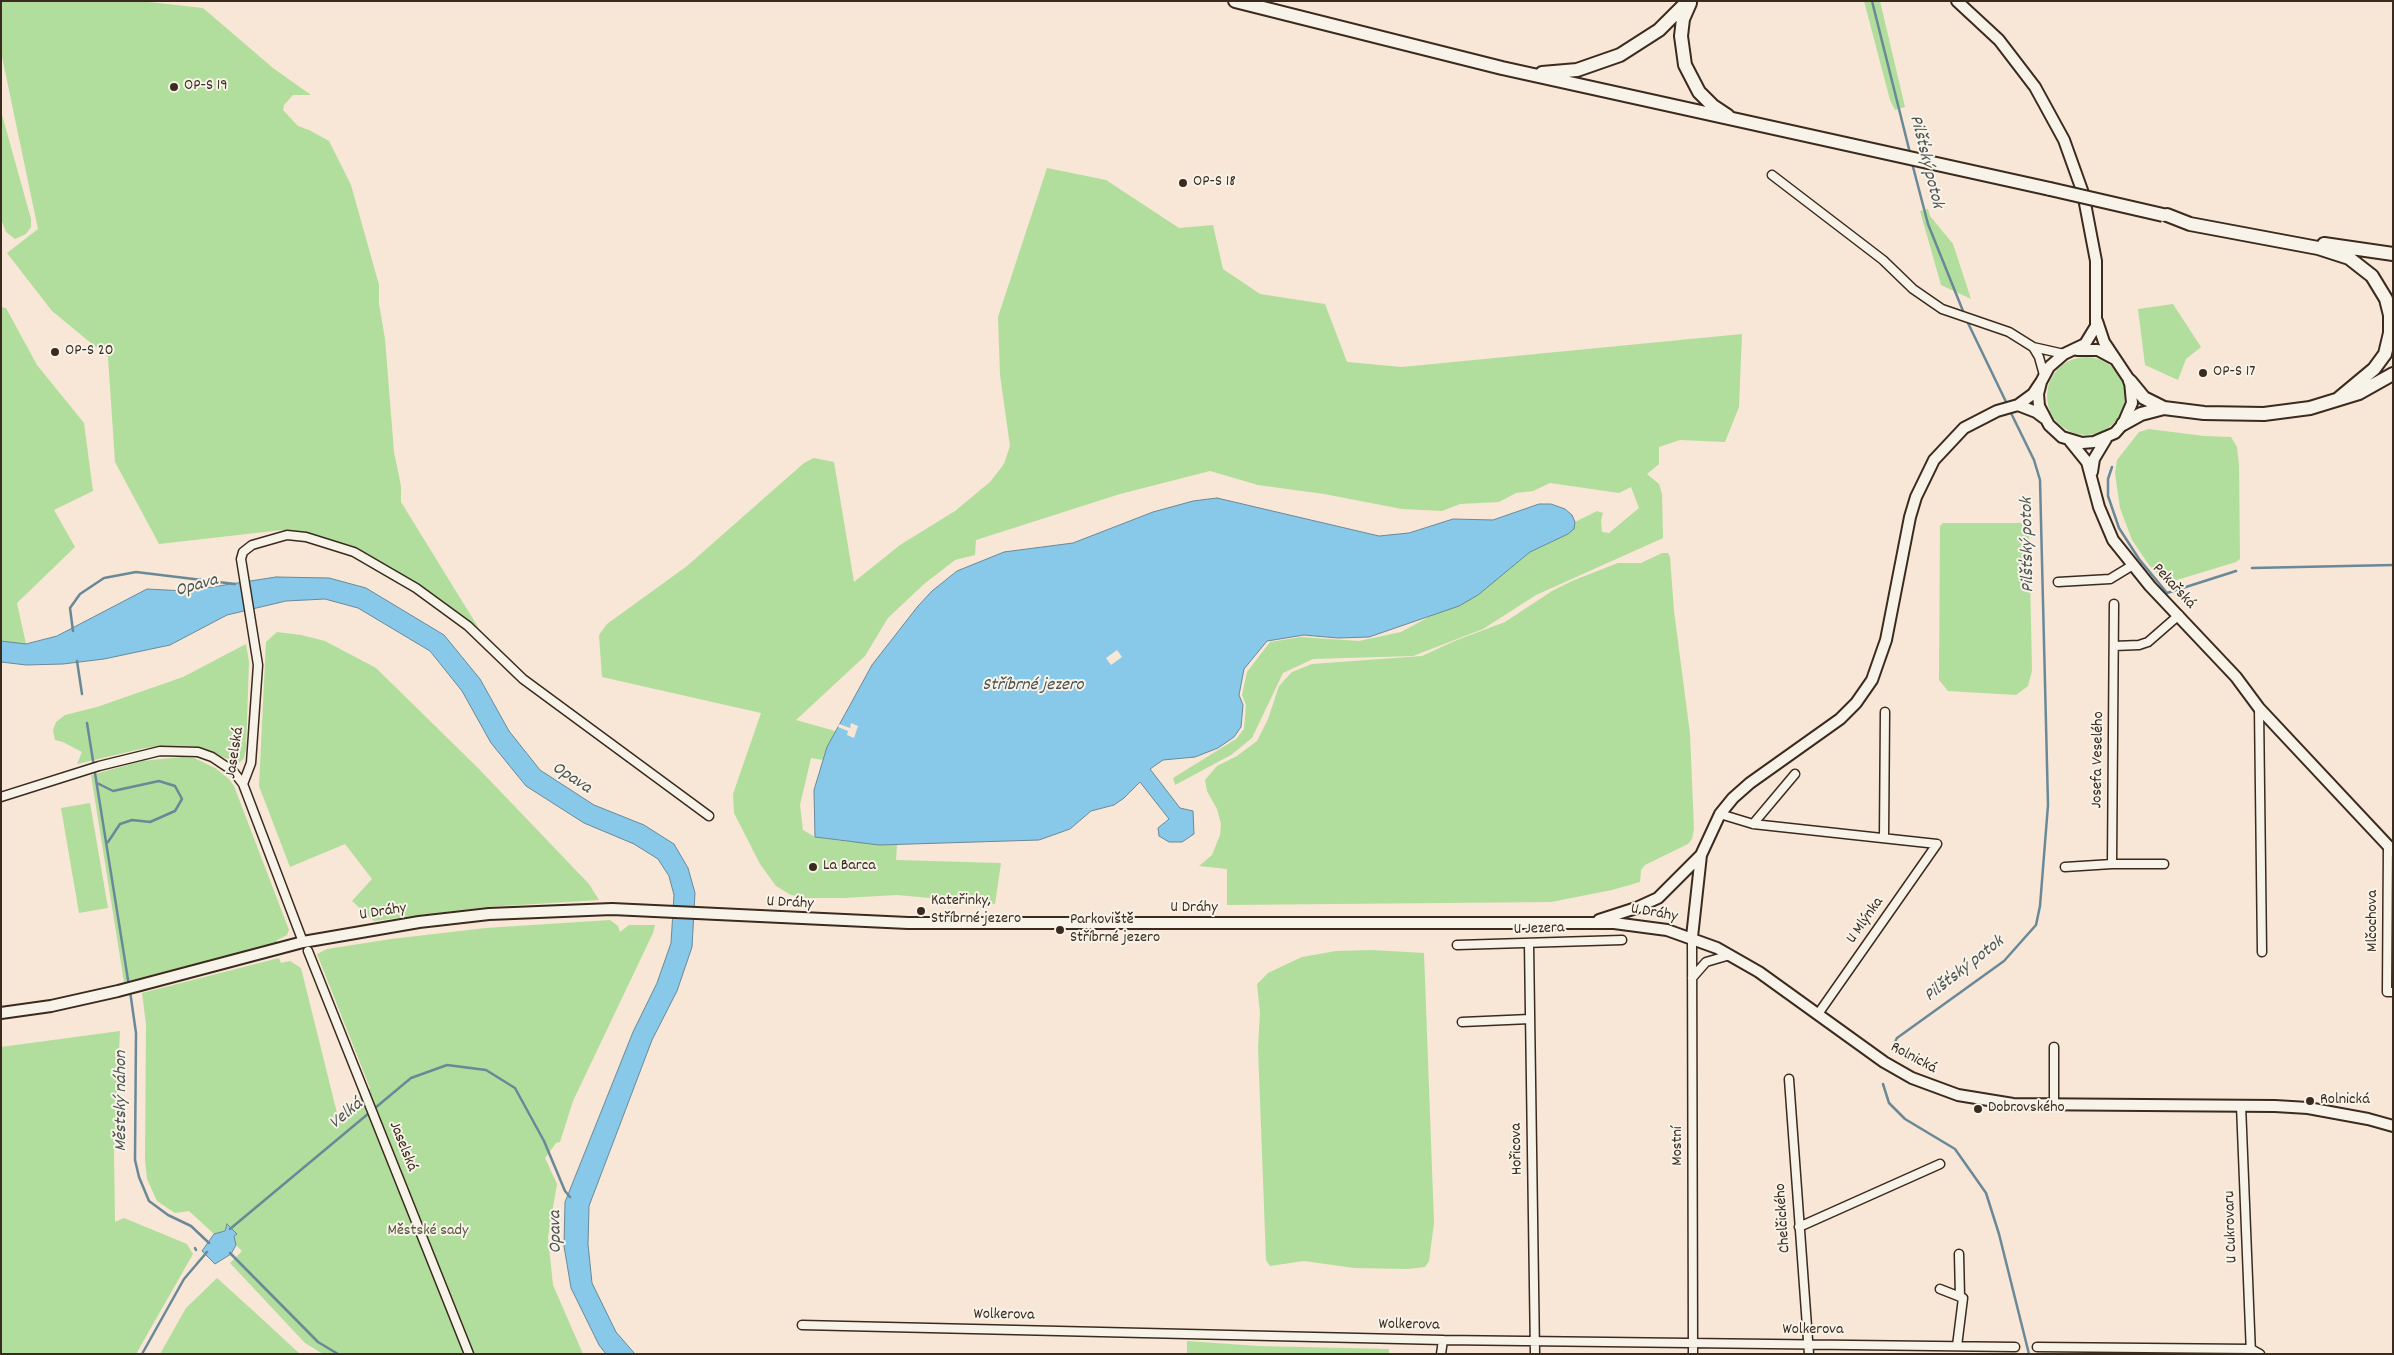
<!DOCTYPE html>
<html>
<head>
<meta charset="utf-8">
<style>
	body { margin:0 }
	#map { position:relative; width:2394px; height:1355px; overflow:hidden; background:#f8e6d6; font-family:Dekko,sans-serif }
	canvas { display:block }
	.frame { position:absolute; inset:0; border:2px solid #3b2a1e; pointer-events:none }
</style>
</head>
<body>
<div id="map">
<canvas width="2394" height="1355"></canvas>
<div class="frame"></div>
</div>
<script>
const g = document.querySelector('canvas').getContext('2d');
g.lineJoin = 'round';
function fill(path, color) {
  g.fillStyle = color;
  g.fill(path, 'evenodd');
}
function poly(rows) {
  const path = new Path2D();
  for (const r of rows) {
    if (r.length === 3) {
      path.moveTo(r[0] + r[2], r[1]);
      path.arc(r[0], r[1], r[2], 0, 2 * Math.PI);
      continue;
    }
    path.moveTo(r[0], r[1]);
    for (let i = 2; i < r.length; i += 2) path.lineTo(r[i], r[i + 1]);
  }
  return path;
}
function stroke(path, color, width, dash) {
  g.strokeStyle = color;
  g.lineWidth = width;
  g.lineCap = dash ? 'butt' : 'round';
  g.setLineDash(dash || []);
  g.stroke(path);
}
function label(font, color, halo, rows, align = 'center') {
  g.font = font + ' Dekko,sans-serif';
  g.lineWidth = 4;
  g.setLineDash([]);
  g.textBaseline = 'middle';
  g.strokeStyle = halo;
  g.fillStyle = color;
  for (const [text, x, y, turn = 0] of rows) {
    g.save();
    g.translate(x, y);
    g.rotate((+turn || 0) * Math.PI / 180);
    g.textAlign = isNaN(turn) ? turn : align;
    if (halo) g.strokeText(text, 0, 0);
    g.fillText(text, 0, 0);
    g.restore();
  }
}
const green = poly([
	[1,1,140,1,203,8,273,68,311,95,293,95,284,105,283,110,298,126,309,130,329,141,351,185,379,285,379,304,385,339,394,452,401,486,401,502,478,627,353,546,309,533,282,530,159,544,115,462,108,357,52,311,7,253,38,229,1,52],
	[1864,1,1880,1,1905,107,1895,110,1890,100],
	[1,111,31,219,31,227,26,234,15,239,6,232,1,219],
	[1047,168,1106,180,1179,228,1213,225,1223,269,1260,294,1325,304,1347,362,1402,367,1742,334,1739,407,1725,442,1680,440,1659,447,1659,464,1647,474,1659,484,1662,494,1663,538,1536,595,1483,629,1413,656,1313,659,1283,673,1252,738,1231,755,1175,785,1173,778,1236,739,1244,729,1246,705,1242,695,1247,672,1270,642,1301,637,1359,641,1401,632,1490,584,1530,552,1568,534,1573,529,1575,522,1597,511,1603,513,1601,521,1602,532,1609,533,1639,508,1631,487,1619,493,1550,483,1533,491,1516,493,1499,502,1460,504,1442,511,1402,509,1324,494,1258,485,1210,471,1120,494,976,540,975,555,955,560,924,584,888,618,865,656,796,720,835,731,823,760,811,758,800,805,803,830,815,837,842,841,897,845,896,860,1001,863,995,904,897,895,844,898,806,898,791,895,776,886,760,864,734,813,733,794,761,713,602,677,599,635,607,624,687,566,804,463,814,458,834,462,854,582,900,545,955,511,990,482,1004,464,1010,446,1000,375,998,317],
	[1928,209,1930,216,1953,244,1971,299,1941,285,1920,211],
	[2173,304,2201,347,2186,359,2178,380,2145,365,2138,309],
	[1,307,6,308,37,365,84,423,93,491,54,510,75,547,17,603,26,644,1,641],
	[2086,396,39],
	[2149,429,2204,436,2231,437,2237,447,2239,465,2240,559,2236,562,2167,583,2149,565,2132,540,2120,508,2115,473,2117,460,2139,432],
	[1943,523,2024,523,2029,526,2032,671,2028,686,2016,695,1948,691,1939,680,1940,526],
	[1662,553,1668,553,1670,557,1674,611,1690,734,1694,829,1692,839,1688,844,1645,865,1641,870,1640,882,1612,890,1551,902,1227,905,1227,869,1199,866,1212,855,1220,835,1221,824,1217,809,1207,791,1205,780,1217,766,1237,756,1257,741,1268,719,1279,686,1292,672,1312,664,1422,656,1457,640,1505,622,1552,591,1572,581,1618,563,1641,563],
	[277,632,301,635,325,641,376,668,478,768,589,884,599,900,486,907,374,921,352,901,372,879,345,844,290,867,259,786,266,642],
	[246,644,249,662,246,749,244,758,239,763,195,747,169,746,145,748,77,764,82,752,63,742,55,740,53,730,56,722,65,715,97,707,183,677],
	[182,757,194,758,215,768,229,779,234,786,289,930,287,935,277,940,277,943,124,982,91,775,142,761],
	[90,803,108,908,79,913,61,808],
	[610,920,618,926,620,932,629,925,655,925,653,933,573,1101,560,1142,556,1143,545,1158,557,1184,548,1237,553,1285,583,1354,323,1354,305,1343,230,1263,242,1251,236,1245,234,1236,236,1235,227,1224,225,1231,214,1234,189,1211,175,1213,157,1201,147,1179,145,1160,146,1024,142,993,279,958,281,963,290,961,301,968,338,1117,370,1088,317,954,327,949,391,939,486,928],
	[1372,950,1424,953,1434,1223,1429,1261,1425,1267,1408,1269,1354,1268,1304,1261,1270,1266,1266,1260,1258,1047,1260,1013,1257,984,1268,973,1302,957,1336,951],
	[120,1031,114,1155,115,1222,124,1218,187,1244,193,1254,136,1354,1,1354,1,1047],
	[217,1278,260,1317,300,1354,160,1354,186,1308],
	[1187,1341,1258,1346,1389,1349,1389,1354,1187,1354]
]);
const water = poly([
	[1217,498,1379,536,1409,533,1453,519,1493,520,1539,504,1551,504,1565,509,1572,515,1575,522,1574,529,1568,534,1530,552,1478,595,1459,606,1369,637,1338,638,1304,635,1267,641,1244,669,1239,695,1243,705,1241,727,1234,737,1218,748,1195,757,1163,760,1150,769,1180,808,1193,811,1194,834,1182,842,1169,842,1159,836,1158,828,1169,819,1140,782,1124,798,1114,805,1091,811,1070,829,1039,840,879,845,815,837,814,790,827,747,872,665,918,606,932,591,957,571,1004,552,1073,543,1153,512,1193,501,1217,498],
	[276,577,329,578,366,588,444,635,480,679,509,731,540,770,594,805,644,825,674,844,688,868,695,893,692,947,677,991,652,1040,589,1206,588,1244,592,1283,616,1332,635,1354,606,1354,599,1345,571,1288,564,1246,565,1202,633,1032,657,983,671,943,674,895,669,876,658,859,634,844,584,823,526,786,491,743,462,691,430,651,358,608,325,599,286,601,227,615,170,645,104,659,63,664,26,665,1,662,1,641,26,644,57,636,147,589,186,591,276,577],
	[227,1224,237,1234,234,1236,236,1245,231,1254,215,1264,202,1251,214,1234,225,1231,227,1224]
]);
const pier = poly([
	[1117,650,1122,657,1111,665,1106,658],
	[851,723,858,726,854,738,847,735,848,731,838,727,839,724,850,728]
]);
const stream = poly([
	[1872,1,1910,153],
	[1912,163,1928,224,1965,316],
	[1967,321,2008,406],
	[2112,467,2108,479,2108,496,2119,528,2139,559,2167,593,2236,571],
	[2252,568,2393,565],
	[73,631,70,608,80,594,104,578,136,572,235,584],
	[77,661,82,694],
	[87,723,129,986],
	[97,783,113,791,159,781,175,786,182,799,175,811,150,822,132,820,120,824,108,842],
	[130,991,136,1033,135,1160,139,1177,149,1201,168,1215,191,1226,209,1243],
	[1891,1050,1897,1038,2004,961,2036,925,2040,906,2048,805,2040,480,2034,460,2010,411],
	[1883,1084,1889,1103,1905,1119,1955,1149,1986,1193,1999,1234,2029,1354],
	[230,1229,411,1078,447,1065,486,1070,515,1088,544,1141,565,1191,570,1197],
	[195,1248,196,1250],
	[230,1253,318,1342,338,1354],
	[142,1354,184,1279,207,1252]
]);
const minor = poly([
	[1772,175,1883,260,1913,289,1942,309,2009,332,2033,347,2064,354],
	[2033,347,2039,357,2044,375],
	[2058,582,2110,579,2133,565],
	[2114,604,2112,864,2164,864],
	[2114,646,2139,645,2148,642,2179,615],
	[2259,708,2262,952],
	[243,784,251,763,258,665,241,559,243,552,252,545,287,535,306,537,354,552,416,588,468,626,523,679,709,816],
	[1,797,99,766,160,751,198,752,212,757,233,771,243,784,303,942],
	[1720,814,1753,824,1937,844,1818,1014],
	[1753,824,1795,774],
	[1884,838,1885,712],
	[2388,845,2387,992,2393,992],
	[2065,867,2112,864],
	[1692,937,1693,1354],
	[1529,944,1535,1354],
	[1457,945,1622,940],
	[308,951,469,1354],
	[1692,978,1706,962,1730,955],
	[1462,1022,1530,1019],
	[2054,1047,2054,1105],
	[1789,1079,1809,1354],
	[2241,1105,2251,1354],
	[1799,1227,1940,1164],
	[1959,1254,1960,1297],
	[1940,1289,1963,1298,1957,1346],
	[802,1325,1443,1340,2015,1347],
	[2037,1347,2251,1349,2260,1354],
	[1441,1354,1443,1340]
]);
const tertiary = poly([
	[1957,1,1999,40,2035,87,2064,140,2083,193,2096,261,2096,326,2085,344,2064,354,2049,367,2041,382,2038,394,2039,406,2049,425,2062,437,2082,443,2094,442,2115,433,2123,424,2132,403,2130,381,2104,342,2097,321],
	[2077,350,2098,350,2113,358],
	[2018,405,2036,412,2044,418],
	[2070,441,2087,462,2099,507,2113,540,2150,586,2236,677,2259,708,2393,851],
	[2092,472,2094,459,2106,439],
	[1599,920,1636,908,1658,898,1701,855],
	[1692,937,1701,855,1720,814,1733,798,1750,783,1840,719,1856,703,1872,680,1886,640,1910,517,1916,497,1934,460,1964,428,1997,411,2018,405,2033,394,2041,382],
	[1,1013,51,1006,118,991,303,942,419,922,489,914,612,909,908,923,1614,923,1667,930,1717,948,1759,972,1884,1062,1912,1078,1958,1095,2013,1104,2275,1106,2308,1108,2368,1119,2393,1126]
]);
const primary = poly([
	[1235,1,1502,68,2050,189],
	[1690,3,1683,19,1681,36,1685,65,1699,92,1713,106,1728,116],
	[1542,73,1577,70,1620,55,1659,30,1688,1],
	[2167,215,2190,224,2318,248,2349,258,2372,276,2386,299,2390,315,2390,333,2385,354,2374,369,2338,399],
	[2324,244,2393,254],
	[2130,381,2144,398,2164,408,2204,413,2264,414,2310,408,2359,393,2393,374],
	[2123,424,2141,414,2164,408]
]);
const primaryBridge = poly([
	[2050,189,2163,215]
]);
const markers = [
	[174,87,5,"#3b2a1e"],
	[1183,183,5,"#3b2a1e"],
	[55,352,5,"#3b2a1e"],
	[2203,373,5,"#3b2a1e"],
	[813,867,5,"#3b2a1e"],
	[921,911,5,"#3b2a1e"],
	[1060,930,5,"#3b2a1e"],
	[2310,1101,5,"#3b2a1e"],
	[1978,1109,5,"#3b2a1e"]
];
const poiNames = [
	["OP-S 19",184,87],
	["OP-S 18",1193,183],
	["OP-S 20",65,352],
	["OP-S 17",2213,373],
	["La Barca",823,867],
	["Kateřinky,",931,902],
	["Stříbrné jezero",931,920],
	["Parkoviště",1070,921],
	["Stříbrné jezero",1070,939],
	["Rolnická",2320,1101],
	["Dobrovského",1988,1109]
];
const streetNames = [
	["Pekařská",2173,587,47],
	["Jaselská",236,753,-81],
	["Josefa Veselého",2099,760,-89],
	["U Dráhy",790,904,3],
	["U Dráhy",1194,909],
	["U Dráhy",383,913,-9],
	["U Dráhy",1654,914,10],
	["U Mlýnka",1866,921,-55],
	["Mlčochova",2374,921,-90],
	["U Jezera",1539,930,-2],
	["Rolnická",1913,1059,28],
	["Mostní",1679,1146,-90],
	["Jaselská",402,1147,68],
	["Hořicova",1518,1149,-91],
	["Chelčického",1784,1218,-94],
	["U Cukrovaru",2232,1227,-92],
	["Wolkerova",1004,1316,1],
	["Wolkerova",1409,1326,1],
	["Wolkerova",1813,1331]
];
const parkNames = [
	["Městské sady",428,1232]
];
const waterNames = [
	["Pilšťský potok",1925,162,76],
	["Pilšťský potok",2029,545,-91],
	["Opava",197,587,-16],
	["Stříbrné jezero",1033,687],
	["Opava",571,779,33],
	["Pilšťský potok",1965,970,-38],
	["Městský náhon",123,1101,-90],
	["Velká",347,1115,-40],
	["Opava",557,1232,-91]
];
fill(green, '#b1de9c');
fill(water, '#88c8e9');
stroke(water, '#698998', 1);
fill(pier, '#f8e6d6');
stroke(stream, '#698998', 2.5);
stroke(minor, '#3b2a1e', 11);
stroke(tertiary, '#3b2a1e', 14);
stroke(primary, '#3b2a1e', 16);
stroke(minor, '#f7f3e8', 8);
stroke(tertiary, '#f7f3e8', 10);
stroke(primary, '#f7f3e8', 12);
stroke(primaryBridge, '#3b2a1e', 16, []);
stroke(primaryBridge, '#f7f3e8', 12);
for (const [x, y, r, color] of markers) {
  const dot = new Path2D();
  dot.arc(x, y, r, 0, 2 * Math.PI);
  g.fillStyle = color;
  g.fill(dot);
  stroke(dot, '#f7f3e8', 2);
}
label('16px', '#3b2a1e', '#f7f3e8', poiNames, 'left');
label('16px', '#3b2a1e', '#f7f3e8', streetNames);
label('16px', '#58573e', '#f7f3e8', parkNames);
label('italic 18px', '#4e5251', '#f7f3e8', waterNames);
</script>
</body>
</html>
